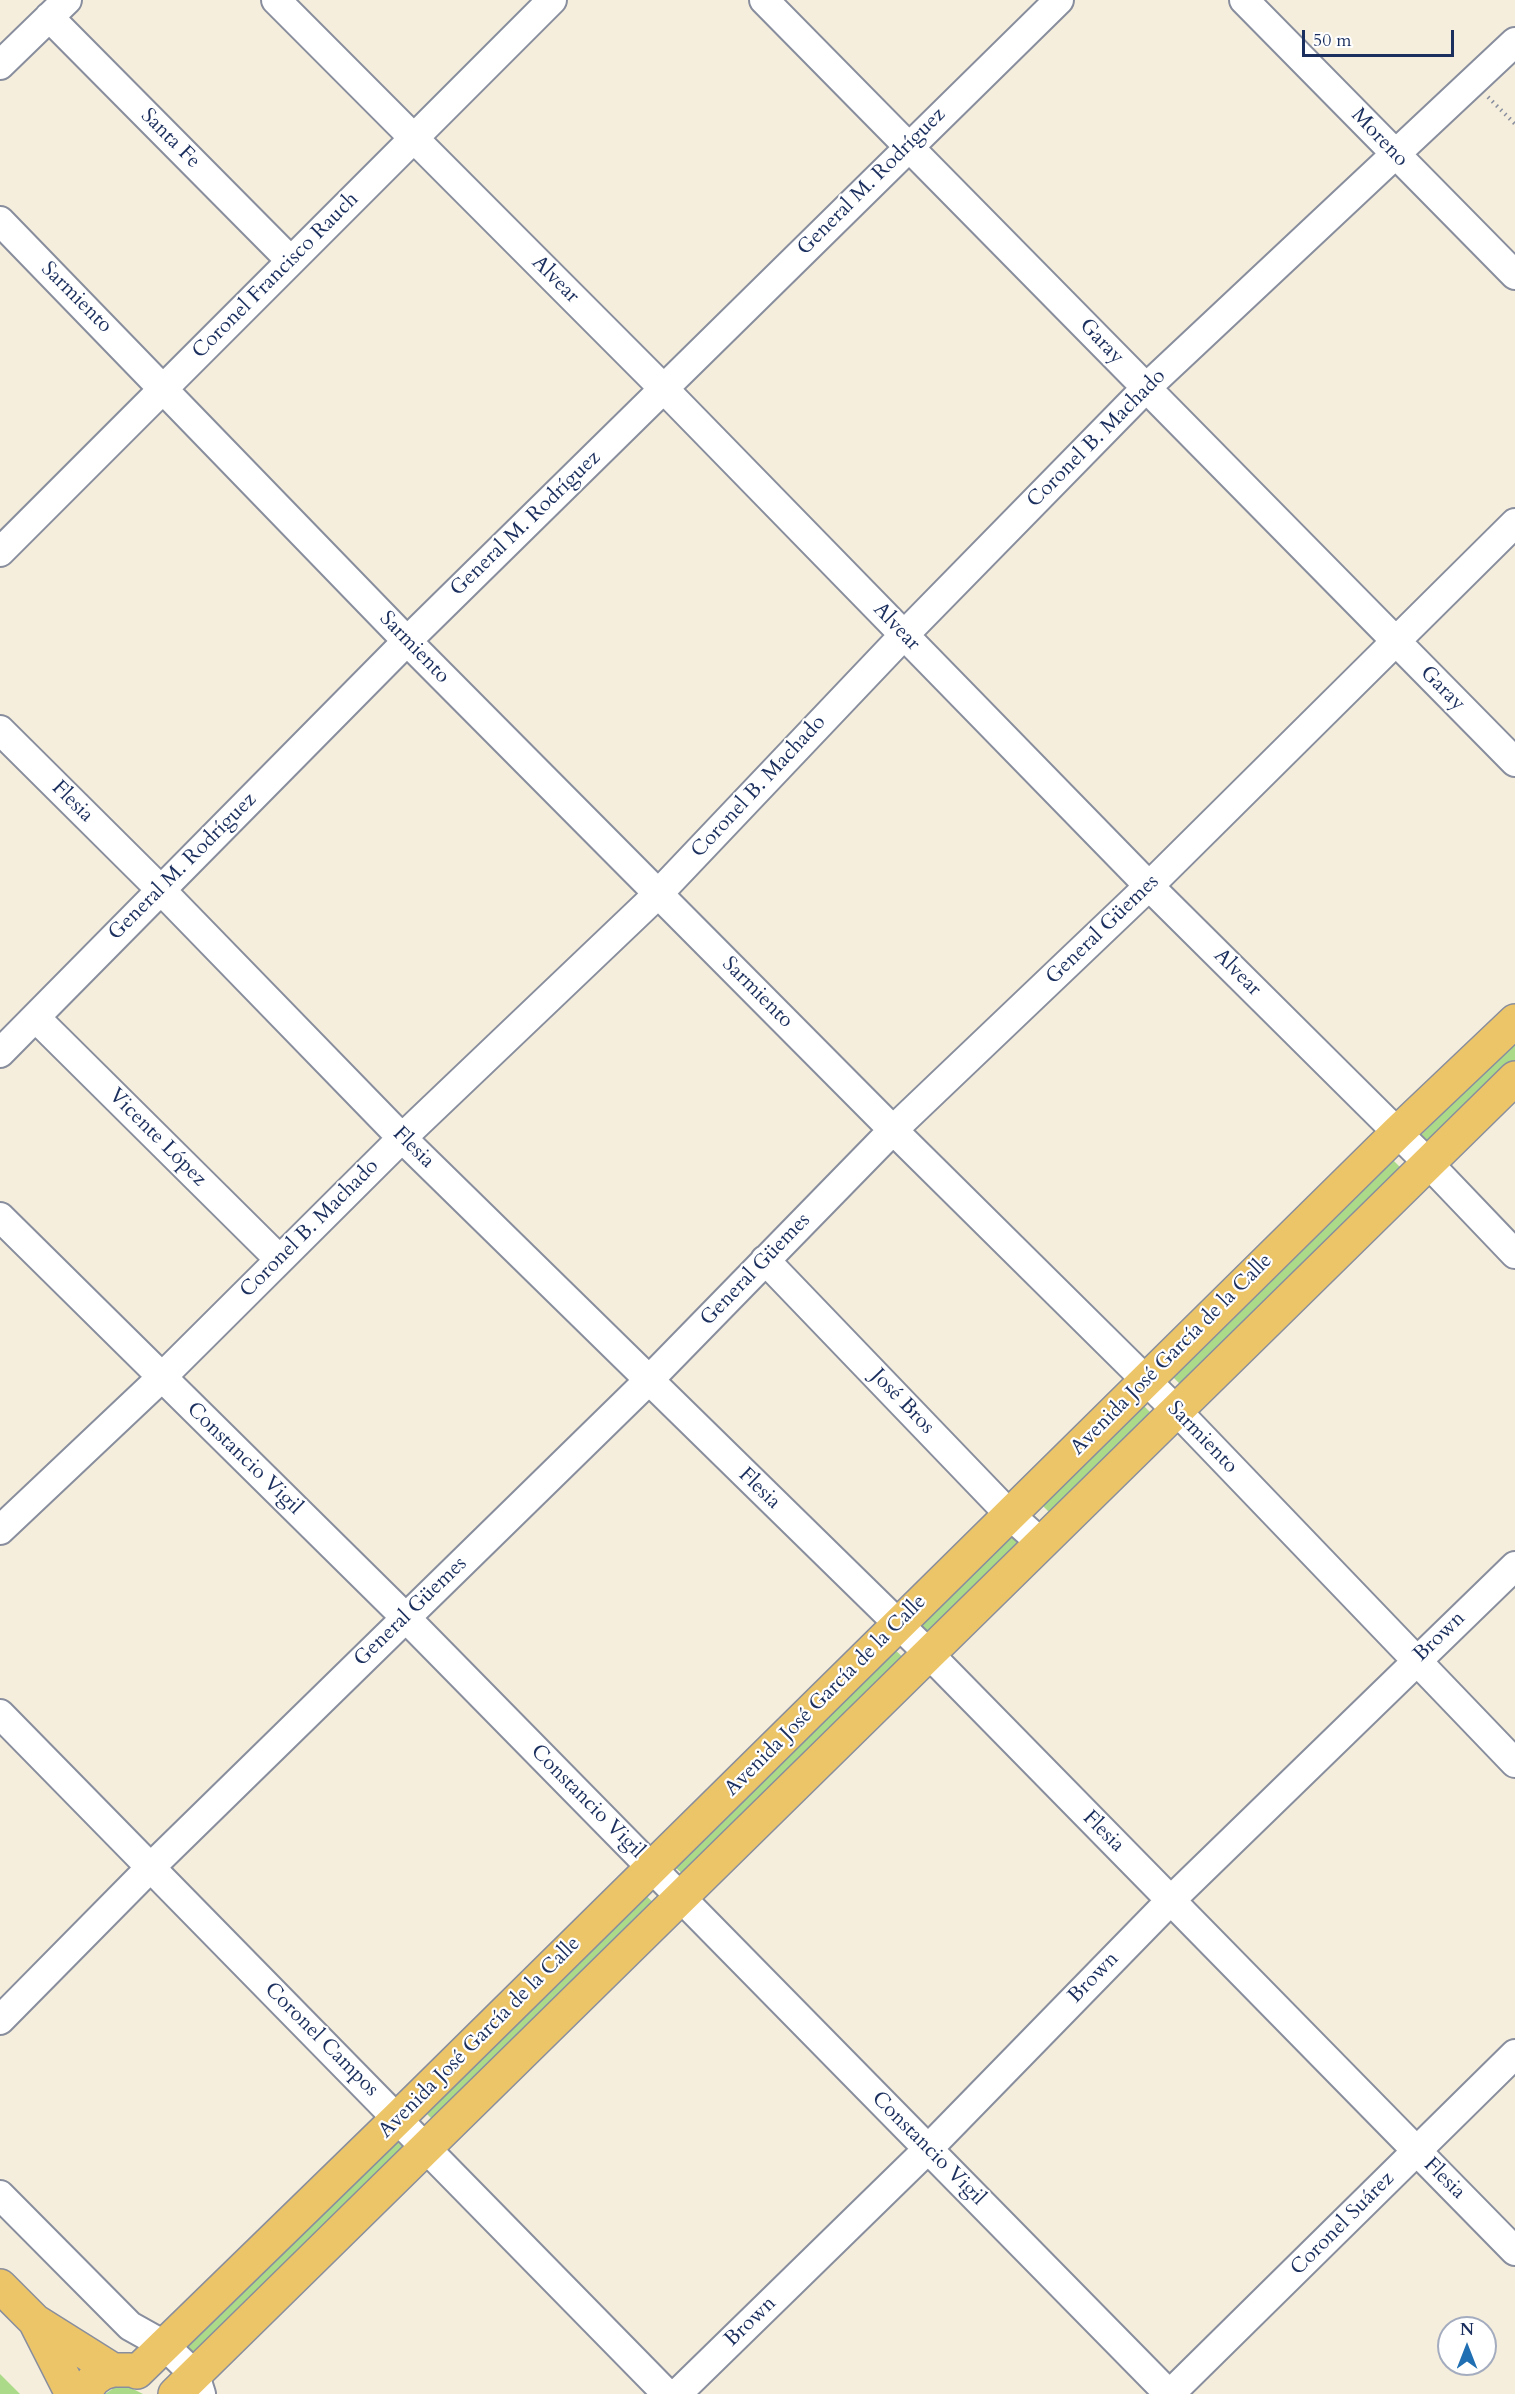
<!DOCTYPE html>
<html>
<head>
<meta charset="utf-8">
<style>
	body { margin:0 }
	#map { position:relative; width:1515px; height:2394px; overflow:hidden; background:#f6eedc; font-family:Cardo,serif }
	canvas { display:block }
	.north { position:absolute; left:1437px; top:2316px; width:60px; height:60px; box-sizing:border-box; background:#fff; border:2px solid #a4acbf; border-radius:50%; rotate:0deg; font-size:16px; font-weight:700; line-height:24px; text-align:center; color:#1b2f5e }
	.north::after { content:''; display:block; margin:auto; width:21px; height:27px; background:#1f6fb2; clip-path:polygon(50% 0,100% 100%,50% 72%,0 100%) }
	.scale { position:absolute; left:1302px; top:30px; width:152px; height:27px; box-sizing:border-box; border:3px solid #1b2f5e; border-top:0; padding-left:8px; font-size:18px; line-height:21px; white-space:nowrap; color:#1b2f5e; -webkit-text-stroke:4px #fff; paint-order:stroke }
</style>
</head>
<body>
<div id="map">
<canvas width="1515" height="2394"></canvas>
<div class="north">N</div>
<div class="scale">50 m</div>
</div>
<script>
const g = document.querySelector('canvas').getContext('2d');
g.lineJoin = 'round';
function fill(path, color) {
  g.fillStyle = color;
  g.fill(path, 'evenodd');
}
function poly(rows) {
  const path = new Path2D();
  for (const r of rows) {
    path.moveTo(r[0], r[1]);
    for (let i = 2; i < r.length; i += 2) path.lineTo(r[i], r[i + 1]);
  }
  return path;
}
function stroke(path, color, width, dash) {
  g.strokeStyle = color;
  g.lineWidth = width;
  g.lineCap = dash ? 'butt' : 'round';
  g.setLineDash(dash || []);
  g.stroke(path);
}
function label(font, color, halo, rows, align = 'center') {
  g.font = font + ' Cardo,serif';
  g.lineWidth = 4.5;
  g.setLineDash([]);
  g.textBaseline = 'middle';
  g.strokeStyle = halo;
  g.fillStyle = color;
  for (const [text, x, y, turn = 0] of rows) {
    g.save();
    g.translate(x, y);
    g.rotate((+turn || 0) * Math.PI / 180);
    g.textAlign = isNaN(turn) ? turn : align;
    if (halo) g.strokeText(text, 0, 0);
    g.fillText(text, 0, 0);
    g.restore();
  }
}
const green = poly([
	[1515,1041,1515,1068,1433,1149,1420,1136],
	[1390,1157,1403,1170,1185,1389,1172,1376],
	[1143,1405,1156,1418,1055,1518,1042,1505],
	[1017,1527,1030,1540,929,1641,916,1627],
	[893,1648,907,1661,689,1880,675,1867],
	[642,1892,656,1905,437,2124,424,2111],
	[394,2138,407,2152,198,2357,184,2343],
	[0,2374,20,2394,0,2394],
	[125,2385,143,2394,105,2394,117,2386]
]);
const path = poly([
	[1488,97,1515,124]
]);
const minor = poly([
	[276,0,664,389,1149,886,1428,1163,1515,1254],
	[764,0,1515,762],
	[1244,0,1515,275],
	[49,17,291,261],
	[0,65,67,0],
	[0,221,407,641,893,1130,1176,1410,1515,1763],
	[0,552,552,0],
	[0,730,160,889,402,1138,928,1653,1515,2251],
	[36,1018,279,1259],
	[0,1053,407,641,1059,0],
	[0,1217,406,1618,1169,2394],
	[765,1260,1011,1516,1040,1542],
	[0,1530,161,1378,402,1138,658,894,904,635,1146,388,1515,42],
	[0,1714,667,2394],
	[0,2020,150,1868,648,1381,893,1130,1149,886,1515,523],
	[0,2195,130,2326,164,2345,195,2375,201,2394],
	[677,2394,928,2149,1170,1901,1515,1566],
	[1170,2394,1515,2054]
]);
const major = poly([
	[0,2286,35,2321,113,2370],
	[35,2321,72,2394],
	[137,2372,398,2118,1397,1133,1515,1021],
	[83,2394,94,2379,103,2373,113,2370,130,2370],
	[175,2394,1515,1078]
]);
const streetNames = [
	["Moreno",1379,138,46],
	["Santa Fe",170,139,45],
	["General M. Rodríguez",872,182,-45],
	["Coronel Francisco Rauch",276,276,-45],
	["Alvear",555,280,45],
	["Sarmiento",76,298,45],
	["Garay",1101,342,46],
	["Coronel B. Machado",1097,439,-45],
	["General M. Rodríguez",526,524,-44],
	["Alvear",896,627,46],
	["Sarmiento",414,648,46],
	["Garay",1442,689,45],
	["Coronel B. Machado",759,787,-47],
	["Flesia",72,802,45],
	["General M. Rodríguez",183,867,-45],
	["General Güemes",1103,930,-44],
	["Alvear",1237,973,45],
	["Sarmiento",757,993,45],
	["Vicente López",157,1138,45],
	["Flesia",413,1148,45],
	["Coronel B. Machado",310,1229,-45],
	["General Güemes",756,1270,-46],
	["Avenida José García de la Calle",1172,1355,-45],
	["José Bros",902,1402,46],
	["Sarmiento",1202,1438,46],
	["Constancio Vigil",244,1459,44],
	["Flesia",759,1489,44],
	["General Güemes",411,1612,-44],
	["Brown",1440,1637,-44],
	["Avenida José García de la Calle",826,1696,-45],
	["Constancio Vigil",587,1802,45],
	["Flesia",1103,1832,45],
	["Brown",1094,1978,-46],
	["Avenida José García de la Calle",480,2038,-45],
	["Coronel Campos",321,2040,45],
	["Constancio Vigil",928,2149,45],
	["Flesia",1444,2179,45],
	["Coronel Suárez",1343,2224,-45],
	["Brown",751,2322,-44]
];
fill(green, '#abdb89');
stroke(minor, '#888e9d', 32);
stroke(major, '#888e9d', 36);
stroke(path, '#888e9d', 4, [1.5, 4.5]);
stroke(minor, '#fff', 28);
stroke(major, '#edc569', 33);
label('21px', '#1b2f5e', '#fff', streetNames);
</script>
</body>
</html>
